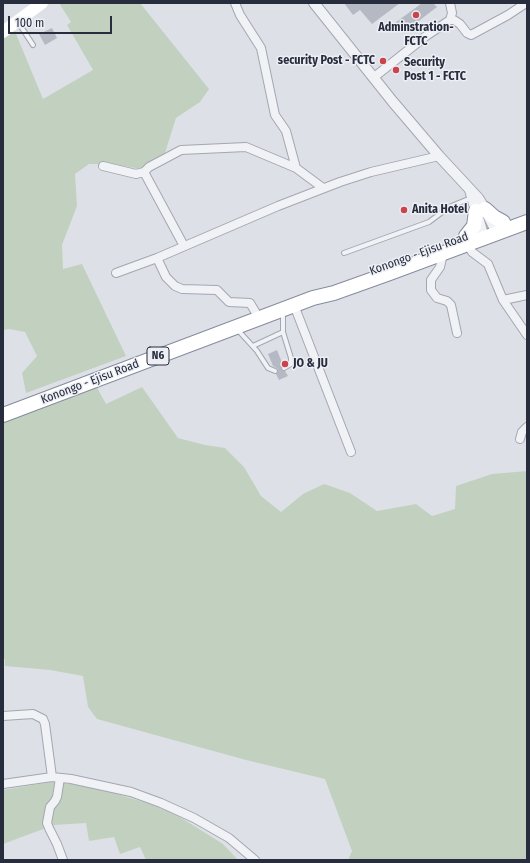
<!DOCTYPE html>
<html>
<head>
<meta charset="utf-8">
<style>
	body { margin:0 }
	#map { position:relative; width:530px; height:863px; overflow:hidden; background:#dee0e7; font-family:"Fira Sans Condensed",sans-serif }
	canvas { display:block }
	.frame { position:absolute; inset:0; border:4px solid #272d3d; pointer-events:none }
	.scale { position:absolute; left:8px; top:16px; width:104px; height:18px; box-sizing:border-box; border:2px solid #272d3d; border-top:0; padding-left:5px; font-size:12px; line-height:14px; white-space:nowrap; color:#272d3d; -webkit-text-stroke:3px #edeff5; paint-order:stroke }
</style>
</head>
<body>
<div id="map">
<canvas width="530" height="863"></canvas>
<div class="frame"></div>
<div class="scale">100 m</div>
</div>
<script>
const g = document.querySelector('canvas').getContext('2d');
g.lineJoin = 'round';
function fill(path, color) {
  g.fillStyle = color;
  g.fill(path, 'evenodd');
}
function poly(rows) {
  const path = new Path2D();
  for (const r of rows) {
    path.moveTo(r[0], r[1]);
    for (let i = 2; i < r.length; i += 2) path.lineTo(r[i], r[i + 1]);
  }
  return path;
}
function stroke(path, color, width, dash) {
  g.strokeStyle = color;
  g.lineWidth = width;
  g.lineCap = dash ? 'butt' : 'round';
  g.setLineDash(dash || []);
  g.stroke(path);
}
function label(font, color, halo, rows, align = 'center') {
  g.font = font + ' "Fira Sans Condensed",sans-serif';
  g.lineWidth = 3;
  g.setLineDash([]);
  g.textBaseline = 'middle';
  g.strokeStyle = halo;
  g.fillStyle = color;
  for (const [text, x, y, turn = 0] of rows) {
    g.save();
    g.translate(x, y);
    g.rotate((+turn || 0) * Math.PI / 180);
    g.textAlign = isNaN(turn) ? turn : align;
    if (halo) g.strokeText(text, 0, 0);
    g.fillText(text, 0, 0);
    g.restore();
  }
}
const green = poly([
	[59,3,140,3,209,89,200,102,176,118,165,153,140,169,114,164,89,164,75,174,77,206,62,245,63,269,82,264,126,356,26,393,22,373,37,356,25,332,9,329,3,330,3,39,14,29,43,99,93,70,67,25,71,22],
	[95,384,106,404,142,387,178,438,205,445,225,448,244,467,261,496,281,512,303,494,324,484,350,493,377,511,416,504,432,516,455,509,456,486,492,474,527,471,527,860,348,860,352,851,325,779,246,760,97,719,88,707,83,676,50,670,5,666,5,659,3,659,3,421],
	[51,782,91,786,147,803,175,814,223,844,238,860,146,860,140,847,120,854,114,837,89,841,86,823,54,825,3,844,3,790]
]);
const building = poly([
	[344,3,400,3,372,24,360,10,353,15],
	[422,3,433,3,437,7,403,33,395,23],
	[52,28,57,38,45,45,39,34],
	[277,350,283,365,281,367,281,369,283,371,285,371,288,376,279,380,276,374,278,372,278,369,273,366,268,354]
]);
const service = poly([
	[18,22,33,45],
	[344,253,429,222,449,207,471,198],
	[283,313,283,332,291,358,291,364,284,368],
	[237,329,257,351,268,368,275,371],
	[253,346,283,332]
]);
const minor = poly([
	[235,3,240,15,261,48,275,115,286,131,296,168,323,188],
	[450,20,452,13,450,3],
	[373,78,426,36,450,20,454,20,460,24,467,33,471,35,508,15,526,3],
	[103,166,136,174,144,172,149,167,181,150,246,147,296,168],
	[144,172,184,246],
	[468,245,472,252,488,264,503,300,527,295],
	[443,254,440,267,431,280,431,290,437,298,447,301,451,305,457,333],
	[157,258,166,277,175,286,182,289,217,290,229,302,250,303,259,318],
	[116,273,157,258,278,206,340,182,371,172,439,156],
	[503,300,527,335],
	[294,305,351,452],
	[520,439,522,432,527,427],
	[3,716,33,714,43,719,45,724,52,777,71,779,131,792,161,803,194,818,229,838,255,860],
	[60,778,57,797,55,801,50,807,47,823,49,828,57,844,63,860],
	[3,784,52,777]
]);
const tertiary = poly([
	[314,3,393,102,439,156,478,198,485,209,497,233],
	[470,190,484,238]
]);
const secondary = poly([
	[3,32,42,3]
]);
const trunk = poly([
	[485,209,494,217,503,222],
	[466,236,474,226,476,211],
	[3,415,313,298,334,293,390,273,527,222]
]);
const markers = [
	[416,15,4,"#cb444b"],
	[383,61,4,"#cb444b"],
	[396,70,4,"#cb444b"],
	[404,210,4,"#cb444b"],
	[285,364,4,"#cb444b"]
];
const shields = [
	[158,356,22]
];
const shieldNames = [
	["N6",158,356]
];
const poiNames = [
	["Adminstration-",416,28,"center"],
	["FCTC",416,42,"center"],
	["security Post - FCTC",375,61,"right"],
	["Security",404,63],
	["Post 1 - FCTC",404,77],
	["Anita Hotel",412,210],
	["JO & JU",293,364]
];
const streetNames = [
	["Konongo - Ejisu Road",419,254,-20],
	["Konongo - Ejisu Road",90,382,-21]
];
fill(green, '#c2d1bf');
fill(building, '#b5b9c4');
stroke(service, '#a3a7b1', 6);
stroke(minor, '#a3a7b1', 10);
stroke(tertiary, '#a3a7b1', 12);
stroke(trunk, '#858c9d', 16);
stroke(service, '#f0f2f6', 4);
stroke(minor, '#f0f2f6', 8);
stroke(tertiary, '#f0f2f6', 10);
stroke(secondary, '#fff', 12);
stroke(trunk, '#fff', 14);
for (const [x, y, r, color] of markers) {
  const dot = new Path2D();
  dot.arc(x, y, r, 0, 2 * Math.PI);
  g.fillStyle = color;
  g.fill(dot);
  stroke(dot, '#edeff5', 1.5);
}
for (const [x, y, w] of shields) {
  const box = new Path2D();
  box.roundRect(x - w / 2, y - 9, w, 18, 3);
  g.fillStyle = '#edeff5';
  g.fill(box);
  stroke(box, '#272d3d', 1);
}
label('bold 11px', '#272d3d', null, shieldNames);
label('bold 12px', '#272d3d', '#edeff5', poiNames, 'left');
label('12px', '#272d3d', '#edeff5', streetNames);
</script>
</body>
</html>
